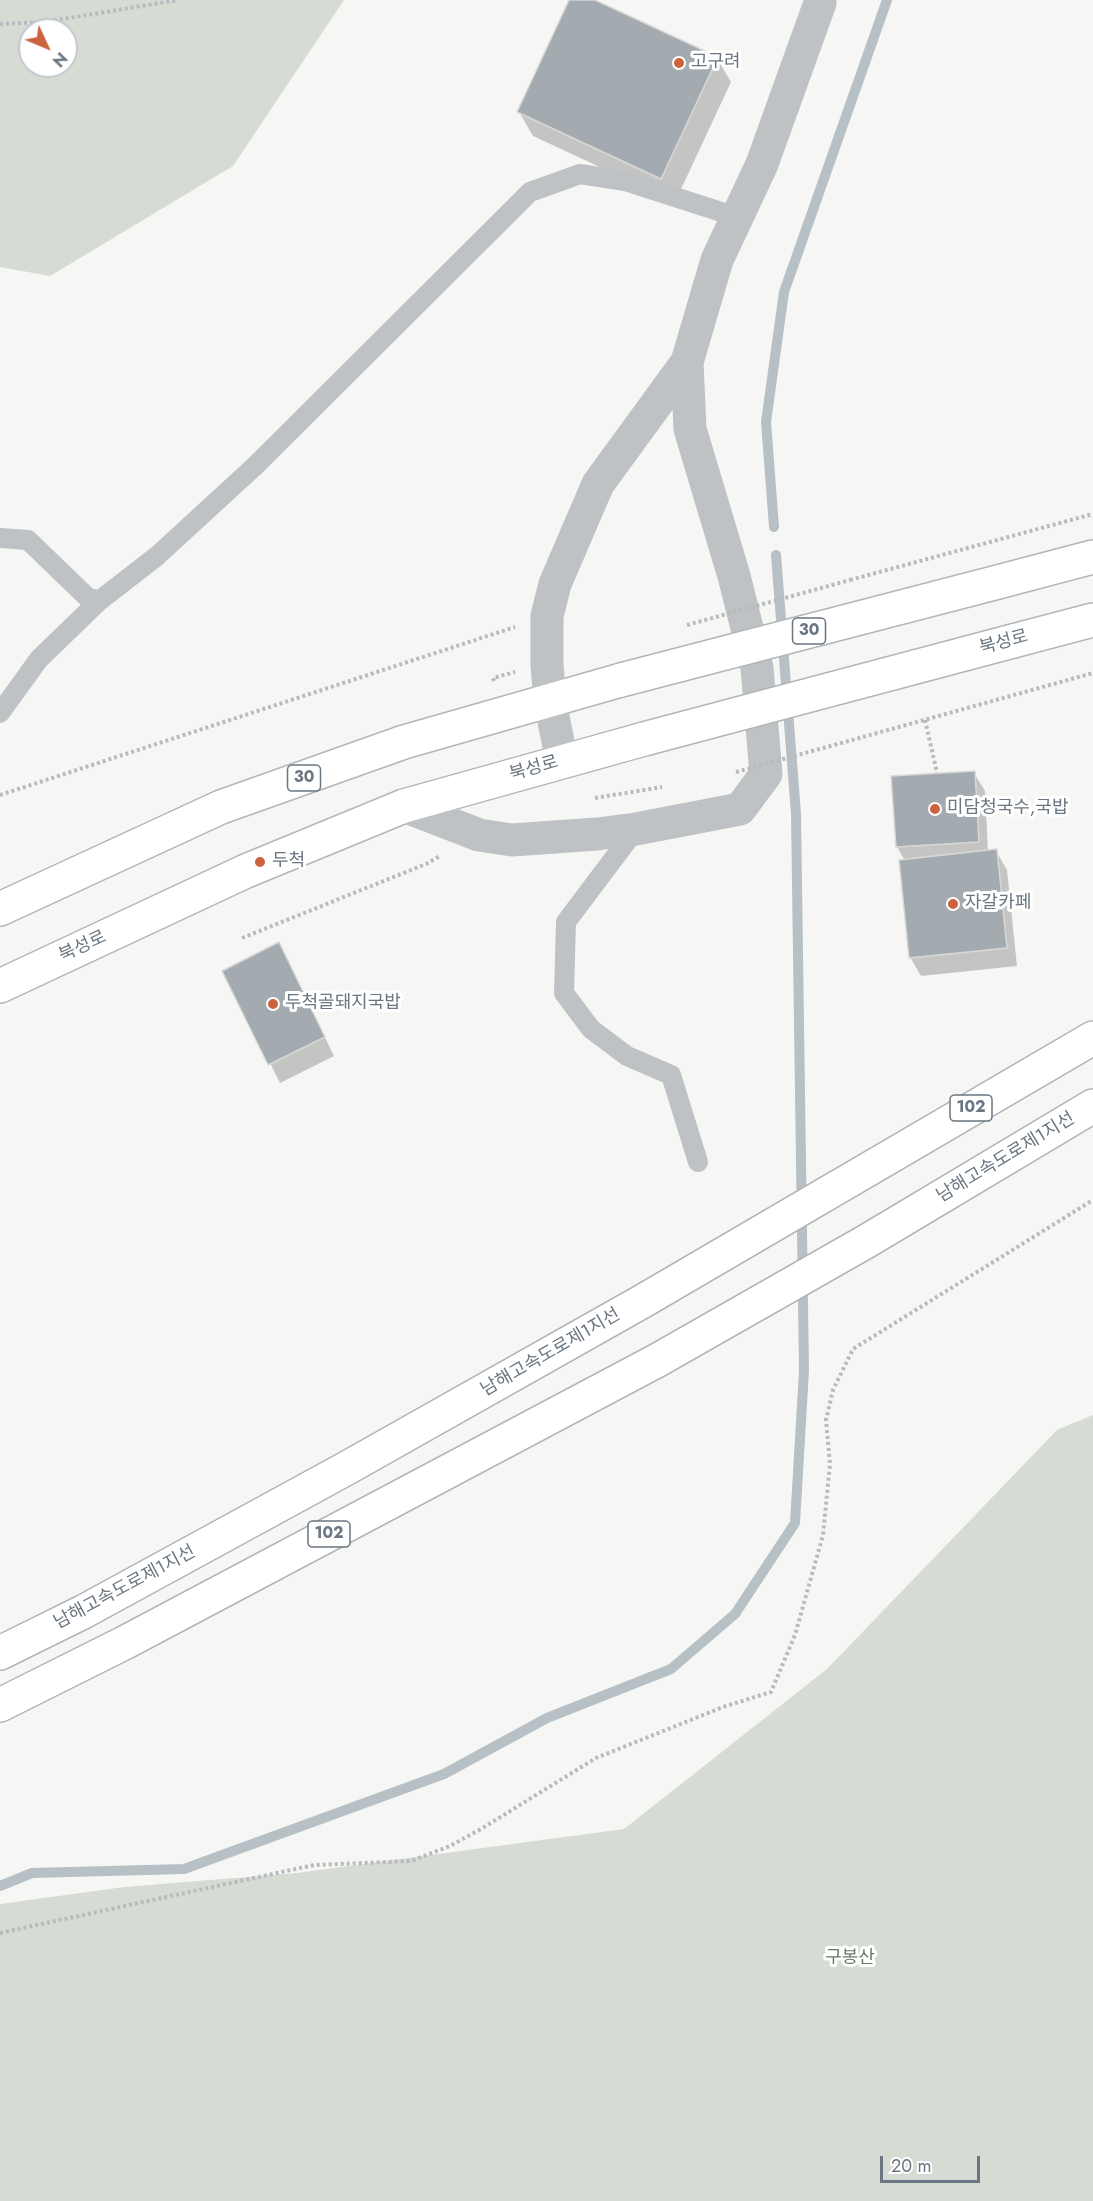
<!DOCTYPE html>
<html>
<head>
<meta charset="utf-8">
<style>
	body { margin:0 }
	#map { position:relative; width:1093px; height:2201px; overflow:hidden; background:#f6f7f4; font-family:Jost,sans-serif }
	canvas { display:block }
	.north { position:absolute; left:18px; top:18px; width:60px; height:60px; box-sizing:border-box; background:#fff; border:2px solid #c3c8cd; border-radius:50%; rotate:134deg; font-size:16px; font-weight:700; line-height:24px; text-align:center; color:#6a7681 }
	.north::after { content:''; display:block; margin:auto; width:21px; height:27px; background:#cc633f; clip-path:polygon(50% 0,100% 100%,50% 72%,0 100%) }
	.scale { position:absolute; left:880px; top:2156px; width:100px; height:27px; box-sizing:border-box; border:3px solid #6a7681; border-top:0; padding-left:8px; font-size:18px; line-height:21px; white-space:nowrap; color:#6a7681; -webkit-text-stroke:4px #fff; paint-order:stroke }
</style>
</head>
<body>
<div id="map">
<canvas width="1093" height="2201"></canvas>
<div class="north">N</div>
<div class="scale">20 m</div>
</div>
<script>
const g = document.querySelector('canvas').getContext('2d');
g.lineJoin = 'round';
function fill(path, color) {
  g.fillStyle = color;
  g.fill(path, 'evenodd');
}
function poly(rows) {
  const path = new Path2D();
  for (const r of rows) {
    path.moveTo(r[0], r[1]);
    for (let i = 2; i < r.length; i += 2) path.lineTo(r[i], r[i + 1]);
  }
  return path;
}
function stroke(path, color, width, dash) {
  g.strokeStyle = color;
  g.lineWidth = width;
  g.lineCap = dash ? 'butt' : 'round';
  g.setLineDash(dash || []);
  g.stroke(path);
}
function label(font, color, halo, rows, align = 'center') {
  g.font = font + ' Jost,"Noto Sans KR",sans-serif';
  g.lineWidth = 6;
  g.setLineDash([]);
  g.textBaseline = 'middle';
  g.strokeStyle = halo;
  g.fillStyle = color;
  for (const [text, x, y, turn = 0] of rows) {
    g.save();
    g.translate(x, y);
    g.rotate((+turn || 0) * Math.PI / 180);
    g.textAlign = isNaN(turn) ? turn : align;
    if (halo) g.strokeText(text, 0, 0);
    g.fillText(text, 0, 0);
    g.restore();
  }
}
const green = poly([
	[0,0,344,0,233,166,50,276,0,267],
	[30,30,66,30,66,66,30,66],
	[1093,1415,1093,2201,0,2201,0,1904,124,1887,297,1873,624,1829,827,1669,1057,1430]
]);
const shadow = poly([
	[571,0,592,0,717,58,731,82,675,202,533,136,519,112],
	[974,773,985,791,988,852,996,851,1007,870,1017,966,921,976,910,957,905,861,897,847],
	[289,963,334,1056,280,1083,224,971]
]);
const stream = poly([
	[774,527,766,422,784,292,887,0],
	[0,1886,32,1873,184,1869,444,1774,547,1718,671,1669,735,1614,795,1523,804,1371,796,814,776,555]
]);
const building = poly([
	[569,0,595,0,718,57,661,179,517,112,569,0],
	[975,771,979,842,896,847,891,776,975,771],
	[997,849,1007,948,909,958,899,860,997,849],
	[279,942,325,1037,268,1065,222,971,279,942]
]);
const path = poly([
	[0,24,45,22,178,0],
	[850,580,1093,514],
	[494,681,493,678,515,672],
	[925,720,937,773],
	[863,737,1093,673],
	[0,795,515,627],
	[595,798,662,787],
	[242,938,426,864,440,856],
	[0,1933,314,1865,411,1861,450,1846,481,1829,596,1758,723,1707,771,1692,795,1635,823,1535,830,1464,826,1420,833,1390,853,1349,1093,1200]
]);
const service = poly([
	[0,538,28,540,87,597,99,601,157,556,255,466,530,192,580,174,625,181,737,217],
	[0,713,39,659,99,601],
	[636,829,566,922,564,993,591,1029,627,1056,671,1075,698,1162]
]);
const minor = poly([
	[562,761,550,702,547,665,547,616,555,584,598,484,687,362],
	[404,806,479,835,512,840,597,834,636,829,740,809,766,774,757,668,734,576,690,429,687,362,717,260,762,164,820,3]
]);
const primary = poly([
	[998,582,1093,557],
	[1013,641,1093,620],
	[0,909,221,807,404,742,621,680],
	[0,986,246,871,404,806,644,739]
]);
const motorway = poly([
	[0,1653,83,1612,347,1468,643,1301,1093,1038],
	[0,1705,126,1642,658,1360,867,1241,1093,1106]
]);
const pathBridge = poly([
	[687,625,850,580],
	[736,772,863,737]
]);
const primaryBridge = poly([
	[621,680,998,582],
	[644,739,1013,641]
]);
const markers = [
	[679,63,6,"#cc633f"],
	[935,809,6,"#cc633f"],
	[260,862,6,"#cc633f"],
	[953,904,6,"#cc633f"],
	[273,1004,6,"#cc633f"]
];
const shields = [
	[809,631,33],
	[304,778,33],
	[971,1108,42],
	[329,1534,42]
];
const shieldNames = [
	["30",809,631],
	["30",304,778],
	["102",971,1108],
	["102",329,1534]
];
const poiNames = [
	["고구려",691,63],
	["미담청국수,국밥",947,809],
	["두척",272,862],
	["자갈카페",965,904],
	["두척골돼지국밥",285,1004]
];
const streetNames = [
	["북성로",1004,643,-15],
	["북성로",534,769,-16],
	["북성로",83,947,-25],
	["남해고속도로제1지선",1006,1158,-31],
	["남해고속도로제1지선",551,1353,-30],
	["남해고속도로제1지선",125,1588,-28]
];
const parkNames = [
	["구봉산",850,1959]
];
fill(green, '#d6dbd4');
fill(shadow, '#0003');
stroke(stream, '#b7c0c5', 10);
fill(building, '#a4abb0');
stroke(building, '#d8d8d6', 1.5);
stroke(primary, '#b2b6b9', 36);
stroke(motorway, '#b2b5b8', 36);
stroke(path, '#b8bbbd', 4, [3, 3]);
stroke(service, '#bec2c5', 20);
stroke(minor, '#bec2c5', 33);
stroke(primary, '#fff', 33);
stroke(motorway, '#fff', 33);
stroke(primaryBridge, '#b2b6b9', 36, []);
stroke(pathBridge, '#b8bbbd', 4, [3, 3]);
stroke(primaryBridge, '#fff', 33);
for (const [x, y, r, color] of markers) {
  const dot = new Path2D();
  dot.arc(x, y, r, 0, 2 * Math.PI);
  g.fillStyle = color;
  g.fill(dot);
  stroke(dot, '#fff', 2);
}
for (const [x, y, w] of shields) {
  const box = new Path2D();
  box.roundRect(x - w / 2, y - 13, w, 26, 4.5);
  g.fillStyle = '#fff';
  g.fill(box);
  stroke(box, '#6a7681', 1.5);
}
label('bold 16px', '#6a7681', null, shieldNames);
label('18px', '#6a7681', '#fff', poiNames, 'left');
label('18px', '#6a7681', '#fff', streetNames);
label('18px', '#6b7968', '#fff', parkNames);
</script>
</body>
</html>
